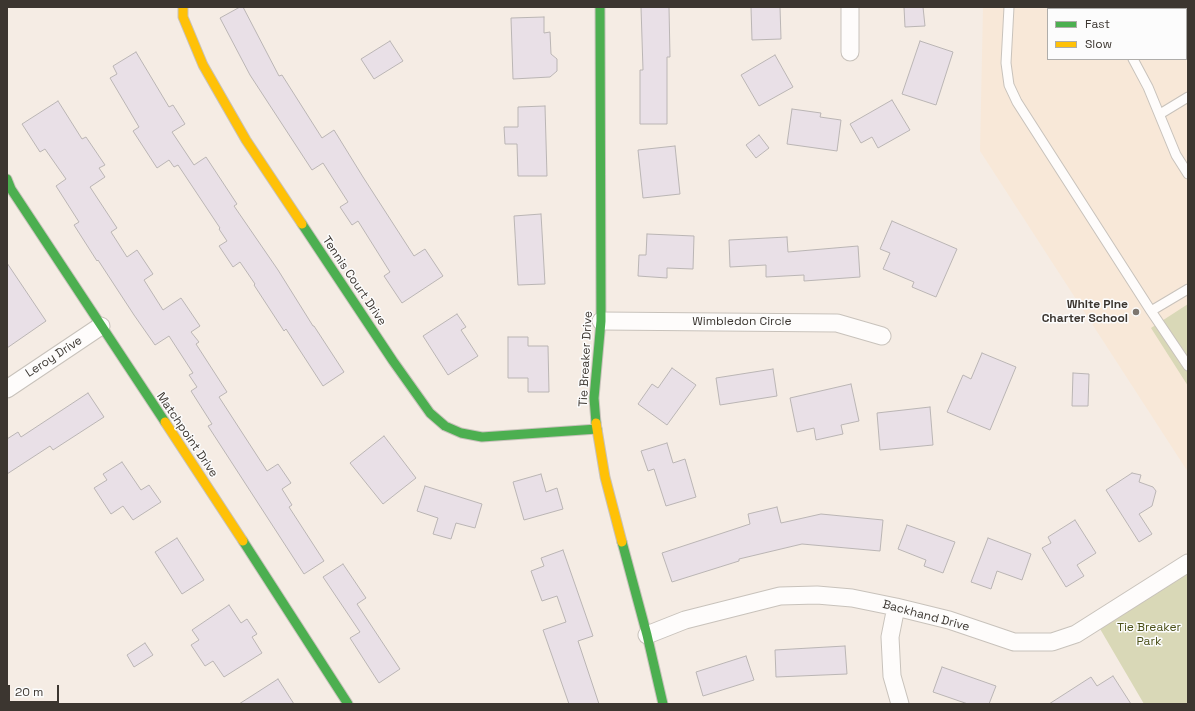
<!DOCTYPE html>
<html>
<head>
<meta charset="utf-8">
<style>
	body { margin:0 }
	#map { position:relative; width:1195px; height:711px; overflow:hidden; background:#f5ece4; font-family:"Space Grotesk",sans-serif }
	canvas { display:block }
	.frame { position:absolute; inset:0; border:8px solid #3c3630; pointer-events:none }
	.legend { position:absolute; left:1047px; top:8px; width:140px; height:52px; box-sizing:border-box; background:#fcfcfc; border:1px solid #afadaa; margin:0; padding:5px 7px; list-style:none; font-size:12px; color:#3c3630 }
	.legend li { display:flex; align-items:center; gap:8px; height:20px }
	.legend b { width:20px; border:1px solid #afadaa }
	.scale { position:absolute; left:8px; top:685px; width:51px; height:18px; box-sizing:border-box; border:2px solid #3c3630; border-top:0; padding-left:5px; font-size:12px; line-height:14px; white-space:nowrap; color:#3c3630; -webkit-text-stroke:3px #fcfcfc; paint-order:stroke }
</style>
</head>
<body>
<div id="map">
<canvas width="1195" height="711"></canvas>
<div class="frame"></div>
<ul class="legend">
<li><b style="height:5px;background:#4caf50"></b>Fast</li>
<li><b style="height:5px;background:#ffc107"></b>Slow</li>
</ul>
<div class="scale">20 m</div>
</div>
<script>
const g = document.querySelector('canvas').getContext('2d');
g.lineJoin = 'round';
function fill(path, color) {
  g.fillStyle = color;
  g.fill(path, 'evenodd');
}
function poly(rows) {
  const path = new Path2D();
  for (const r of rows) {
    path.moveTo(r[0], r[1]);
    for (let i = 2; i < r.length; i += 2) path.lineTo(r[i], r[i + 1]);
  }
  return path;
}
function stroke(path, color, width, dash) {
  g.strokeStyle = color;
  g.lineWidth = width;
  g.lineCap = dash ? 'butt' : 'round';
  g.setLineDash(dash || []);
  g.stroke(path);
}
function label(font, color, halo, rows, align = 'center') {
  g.font = font + ' "Space Grotesk",sans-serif';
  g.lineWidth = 3;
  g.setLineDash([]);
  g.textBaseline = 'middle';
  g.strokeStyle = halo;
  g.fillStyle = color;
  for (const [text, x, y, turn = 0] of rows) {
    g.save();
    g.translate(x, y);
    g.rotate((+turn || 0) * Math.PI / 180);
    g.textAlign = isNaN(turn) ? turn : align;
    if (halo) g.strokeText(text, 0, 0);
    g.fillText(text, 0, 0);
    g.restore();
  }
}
const built = poly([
	[983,7,1188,7,1188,472,980,151],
	[1048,9,1186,9,1186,59,1048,59]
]);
const green = poly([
	[1188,304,1188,386,1151,328],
	[1188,562,1188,704,1144,704,1096,622]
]);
const building = poly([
	[240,7,243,7,279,76,282,75,322,138,334,130,363,177,414,256,425,249,443,276,402,303,384,276,390,272,358,221,352,225,340,207,348,202,323,163,312,170,250,75,220,18,240,7],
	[641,7,669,7,670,57,667,57,667,124,640,124,640,70,643,70,641,7],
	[751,7,780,7,781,39,752,40,751,7],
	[904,7,923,7,925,26,905,27,904,7],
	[544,17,544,33,550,32,551,54,557,59,557,71,550,77,513,79,511,18,544,17],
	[390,41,403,61,374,79,361,59,390,41],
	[920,41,953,52,936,105,902,94,920,41],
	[136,52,169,107,173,105,185,124,172,132,194,165,206,157,237,204,234,206,278,270,313,326,314,326,344,372,323,386,286,329,284,331,254,285,255,284,240,262,233,267,219,246,227,241,219,229,220,228,178,165,174,167,169,160,157,168,133,131,139,127,110,78,117,74,113,66,136,52],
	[775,55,793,87,759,106,741,75,775,55],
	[892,100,910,130,878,148,872,137,861,143,850,124,892,100],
	[58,101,82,139,86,137,105,165,99,168,105,177,90,187,117,228,111,232,127,257,137,250,153,274,144,280,163,310,181,298,200,326,191,332,199,342,196,344,227,392,219,397,267,471,278,464,291,483,282,489,292,505,289,507,324,561,304,574,208,426,212,424,191,391,197,387,189,375,193,373,169,336,155,345,134,315,98,260,97,261,74,225,79,222,56,186,66,179,45,149,40,152,22,124,58,101],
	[545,106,547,176,518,176,517,144,505,144,504,127,518,127,518,107,545,106],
	[792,109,821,113,820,117,841,120,837,151,787,144,792,109],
	[759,135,769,148,756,158,746,145,759,135],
	[675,146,680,194,643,198,638,150,675,146],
	[541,214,545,284,518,285,514,216,541,214],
	[892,221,957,249,936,297,912,287,914,282,883,269,890,253,880,249,892,221],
	[647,234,694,236,693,269,667,268,667,278,638,276,639,255,646,255,647,234],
	[787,237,788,252,858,246,860,277,804,281,804,275,766,277,766,265,730,267,729,240,787,237],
	[7,263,46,321,7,348,7,263],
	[457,314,466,327,461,330,478,356,448,375,423,336,457,314],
	[508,337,528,337,528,346,548,346,549,392,528,392,528,378,508,378,508,337],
	[982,353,1016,367,990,430,947,412,963,375,971,379,982,353],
	[672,368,696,385,667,425,638,404,652,384,658,388,672,368],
	[773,369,777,396,720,405,716,378,773,369],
	[1073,373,1089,374,1088,406,1072,406,1073,373],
	[851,384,859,421,841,425,843,434,816,440,814,428,797,432,790,398,851,384],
	[88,393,104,417,53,450,50,446,7,474,7,439,18,432,21,437,88,393],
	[930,407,933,445,880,450,877,413,930,407],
	[384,436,416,478,383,504,350,463,384,436],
	[667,443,673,463,685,459,696,497,666,506,654,469,648,471,641,451,667,443],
	[122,462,141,490,149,485,161,502,133,520,123,506,111,514,94,488,107,480,103,474,122,462],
	[1132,473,1141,475,1139,482,1153,487,1156,491,1152,506,1139,514,1152,534,1139,542,1106,490,1132,473],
	[541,474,546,492,557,488,563,509,524,520,513,482,541,474],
	[425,486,482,504,475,528,456,523,451,539,433,534,438,518,417,511,425,486],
	[777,507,781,523,821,514,883,520,880,551,802,544,739,559,739,561,672,582,662,553,750,524,748,514,777,507],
	[1075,520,1096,553,1077,565,1084,576,1066,587,1042,548,1051,543,1048,537,1075,520],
	[907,525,955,542,943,573,924,566,926,560,898,549,907,525],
	[177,538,204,580,182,594,155,552,177,538],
	[988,538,1031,554,1022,580,997,571,991,589,971,582,988,538],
	[563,550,593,636,578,641,599,704,569,704,543,630,566,622,557,596,542,601,531,571,544,566,541,558,563,550],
	[343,564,366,598,357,604,400,669,379,683,350,638,360,632,323,577,343,564],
	[229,605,241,623,247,619,257,634,252,637,262,653,224,677,213,661,205,666,191,645,199,640,192,630,229,605],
	[145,643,153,655,134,667,127,655,145,643],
	[845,646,847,674,776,677,775,650,845,646],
	[746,656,754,680,703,696,696,672,746,656],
	[942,667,996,686,989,704,968,704,933,692,942,667],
	[1113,676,1131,704,1049,704,1091,677,1097,686,1113,676],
	[278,679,294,704,239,704,278,679]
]);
const lane = poly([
	[1009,7,1006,63,1009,85,1017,102,1151,311,1188,289],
	[1099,7,1100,9],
	[1186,28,1188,27],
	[1133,59,1148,87,1176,155,1188,174],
	[1160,114,1188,97],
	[1151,311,1188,366]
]);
const street = poly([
	[850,7,850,52],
	[601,321,837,323,882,336],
	[7,389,101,326],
	[896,607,890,637,892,676,900,704],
	[647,635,685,620,780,596,817,595,852,598,896,607,949,620,1014,642,1052,642,1076,634,1188,563]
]);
const fast = poly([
	[7,179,11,189,165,422],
	[302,224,393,361,430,413,445,426,461,433,482,437,597,429],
	[596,423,594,398,601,321,600,7],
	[243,541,348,704],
	[622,542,647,635,663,704]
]);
const slow = poly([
	[183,7,183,17,203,65,246,140,302,224],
	[165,422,243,541],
	[596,423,605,477,622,542]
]);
const markers = [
	[1136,312,4,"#7d766f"]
];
const streetNames = [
	["Tennis Court Drive",354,281,56],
	["Wimbledon Circle",742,322],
	["Leroy Drive",54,357,-33],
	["Tie Breaker Drive",586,359,-87],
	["Matchpoint Drive",187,435,56],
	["Backhand Drive",926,616,15]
];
const poiNames = [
	["White Pine",1128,305],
	["Charter School",1128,319]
];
const parkNames = [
	["Tie Breaker",1149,628],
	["Park",1149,642]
];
fill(built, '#f8e8d8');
fill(green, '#d9d8b7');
fill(building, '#e9e0e7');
stroke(building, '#bab5b4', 1);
stroke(lane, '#c8c2bb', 11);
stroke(street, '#c8c2bb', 19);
stroke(fast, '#c8c2bb', 11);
stroke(slow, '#c8c2bb', 11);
stroke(lane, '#fefcfb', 9);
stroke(street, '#fefcfb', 17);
stroke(fast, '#4caf50', 9);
stroke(slow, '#ffc107', 9);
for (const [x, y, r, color] of markers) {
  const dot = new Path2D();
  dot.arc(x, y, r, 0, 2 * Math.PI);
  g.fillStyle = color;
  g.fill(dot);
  stroke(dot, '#fcfcfc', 1.5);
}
label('12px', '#3c3630', '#fcfcfc', streetNames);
label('bold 12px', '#3c3630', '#fcfcfc', poiNames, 'right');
label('12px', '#4c5119', '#fcfcfc', parkNames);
</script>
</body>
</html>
